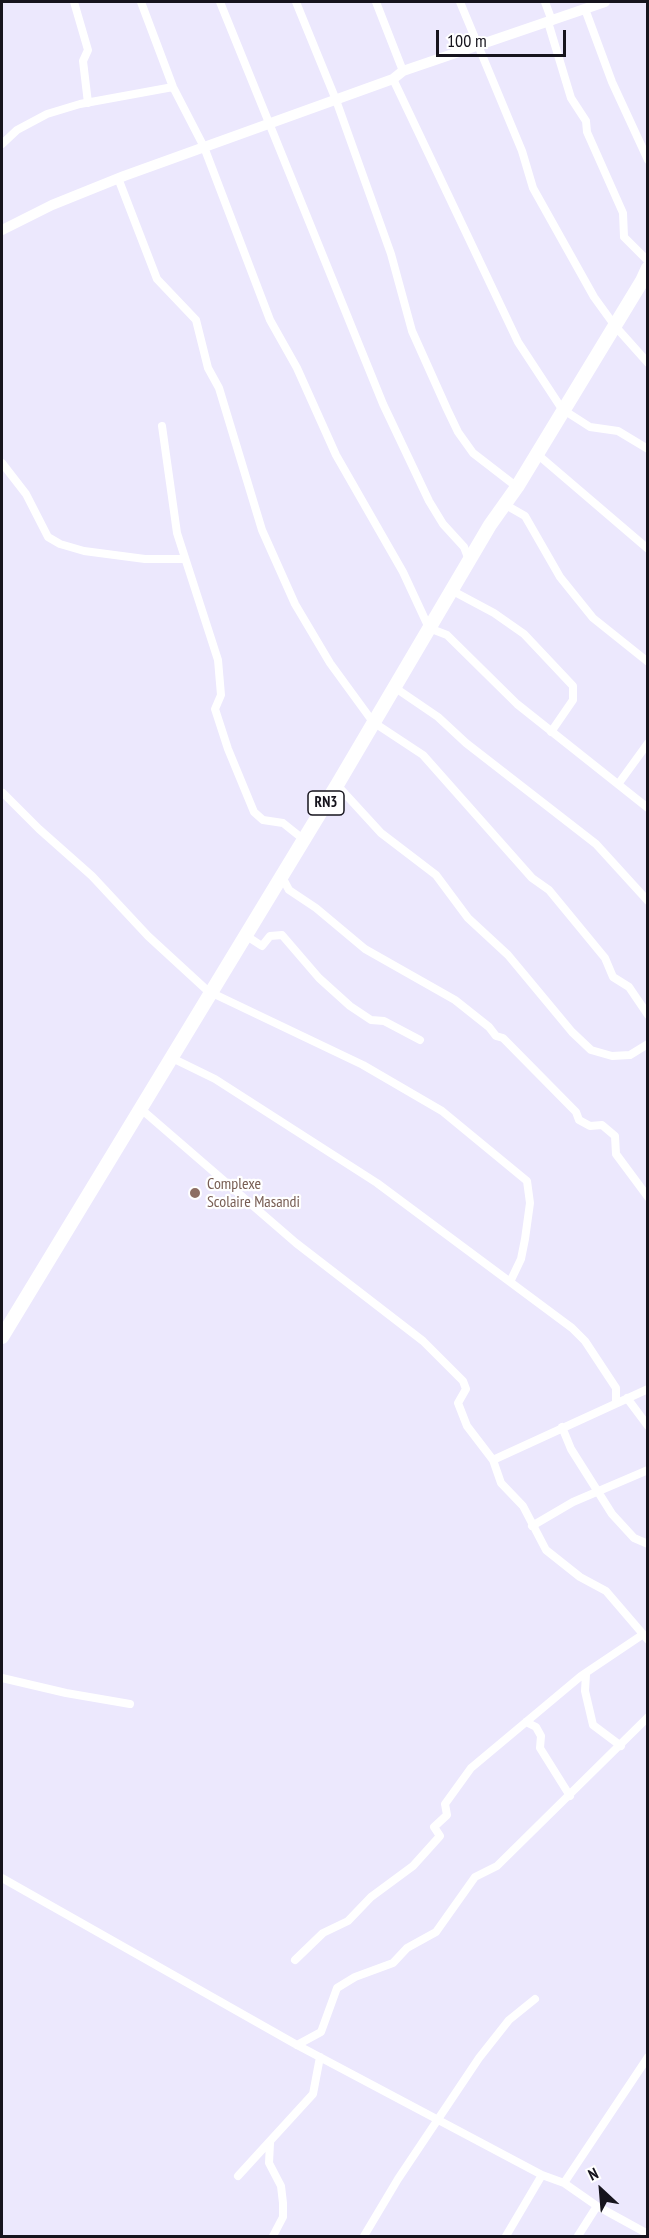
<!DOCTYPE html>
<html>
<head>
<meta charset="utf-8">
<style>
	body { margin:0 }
	#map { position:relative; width:649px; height:2238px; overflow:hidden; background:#ece8fd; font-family:"PT Sans Narrow",sans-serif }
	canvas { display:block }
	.frame { position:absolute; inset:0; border:3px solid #16141d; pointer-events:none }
	.north { position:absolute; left:571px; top:2160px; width:60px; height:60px; -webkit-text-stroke:4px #fff; paint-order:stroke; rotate:334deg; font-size:16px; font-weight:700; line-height:24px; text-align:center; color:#16141d }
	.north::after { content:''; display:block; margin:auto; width:21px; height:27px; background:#16141d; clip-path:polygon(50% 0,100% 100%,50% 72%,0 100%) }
	.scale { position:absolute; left:436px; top:30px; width:130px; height:27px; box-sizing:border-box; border:3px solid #16141d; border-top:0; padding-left:8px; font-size:18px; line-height:21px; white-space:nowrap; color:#16141d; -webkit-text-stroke:4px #fff; paint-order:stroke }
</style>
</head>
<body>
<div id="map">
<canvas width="649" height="2238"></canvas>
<div class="frame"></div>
<div class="north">N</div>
<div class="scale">100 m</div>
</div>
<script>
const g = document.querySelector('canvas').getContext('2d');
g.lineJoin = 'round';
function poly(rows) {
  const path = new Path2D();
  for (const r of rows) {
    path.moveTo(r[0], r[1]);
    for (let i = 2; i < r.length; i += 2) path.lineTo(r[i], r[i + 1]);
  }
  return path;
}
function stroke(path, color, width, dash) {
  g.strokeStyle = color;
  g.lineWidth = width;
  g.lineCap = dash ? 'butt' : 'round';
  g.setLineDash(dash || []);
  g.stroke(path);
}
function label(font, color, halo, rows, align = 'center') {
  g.font = font + ' "PT Sans Narrow",sans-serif';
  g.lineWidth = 4.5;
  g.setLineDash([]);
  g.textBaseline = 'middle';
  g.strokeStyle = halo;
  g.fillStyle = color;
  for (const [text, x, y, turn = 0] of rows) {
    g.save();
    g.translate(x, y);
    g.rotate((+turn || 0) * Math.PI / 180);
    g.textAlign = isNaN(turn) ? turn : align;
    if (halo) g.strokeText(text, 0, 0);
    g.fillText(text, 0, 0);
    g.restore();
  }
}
const minor = poly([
	[74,2,88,50,83,61,88,103],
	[141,2,173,87,204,147,270,320,297,368,336,455,403,572,429,628,447,635,517,704,648,808],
	[220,2,383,404,429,501,443,524,464,547,469,560],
	[296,2,336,100,391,254,412,331,447,409,458,432,473,453,517,487],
	[376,2,403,71],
	[460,2,522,151,533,188,594,297,615,326,648,363],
	[545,2,552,21],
	[585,9,612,82,648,160],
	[548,22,571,98,586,121,587,132,623,213,624,237,648,261],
	[393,79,518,342,562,409,590,427,618,431,648,449],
	[2,144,17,130,47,114,80,104,173,87],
	[118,178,157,279,196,320,208,368,219,388,262,530,295,604,330,663,373,722,423,755,532,878,549,890,605,958,613,977,629,987,648,1015],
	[162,426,177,533,218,660,221,695,215,709,228,749,254,812,263,820,283,823,303,839],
	[537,454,648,549],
	[2,463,26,494,48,537,60,544,84,551,145,559,185,559],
	[504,504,525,516,560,577,593,618,648,662],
	[451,590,494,613,524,634,573,686,573,700,551,732],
	[394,687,438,717,466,743,596,844,648,901],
	[619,783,648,743],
	[337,785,381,833,436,875,468,918,508,955,572,1032,591,1050,612,1056,630,1055,648,1044],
	[3,793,39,829,92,876,148,936,210,993],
	[281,875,289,890,316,908,365,949,455,1000,489,1027,496,1036,503,1038,576,1112,579,1120,590,1126,602,1125,615,1136,616,1154,648,1197],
	[245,935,262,946,270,936,282,935,319,978,350,1006,371,1020,384,1021,420,1040],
	[210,992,363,1065,442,1111,527,1181,530,1203,525,1239,521,1259,510,1282],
	[172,1058,215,1079,377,1183,572,1328,585,1341,616,1388,616,1403],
	[141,1109,296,1243,423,1341,463,1381,466,1389,458,1403,467,1426,493,1460,501,1483,523,1506,546,1550,580,1577,606,1591,648,1640],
	[627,1398,648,1426],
	[562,1427,571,1449,612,1514,634,1538,648,1544],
	[493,1460,648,1389],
	[532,1526,573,1502,648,1470],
	[586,1674,585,1691,593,1725,621,1746],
	[2,1678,66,1693,130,1704],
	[526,1722,536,1727,541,1736,540,1748,570,1796],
	[2,1878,297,2045,542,2175,564,2183,597,2206,648,2234],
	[295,1960,323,1933,348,1921,371,1897,413,1866,440,1836,434,1827,447,1815,445,1804,471,1768,581,1676,642,1635],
	[297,2045,321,2032,337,1988,355,1977,393,1963,407,1948,436,1932,475,1877,497,1866,648,1717],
	[270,2143,269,2163,281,2186,283,2203,283,2217,273,2236],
	[238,2176,313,2094,320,2057],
	[564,2183,648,2057],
	[364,2236,398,2179,479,2058,509,2020,535,1999],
	[506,2236,542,2175],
	[578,2236,597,2206]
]);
const tertiary = poly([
	[2,230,52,205,124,176,393,79,403,71,605,2]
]);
const trunk = poly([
	[2,1337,337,785,490,525,517,487,642,281,648,268]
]);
const markers = [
	[195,1193,6,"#8d6e63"]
];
const shields = [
	[326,803,36]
];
const shieldNames = [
	["RN3",326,803]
];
const educationNames = [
	["Complexe",207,1184],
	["Scolaire Masandi",207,1202]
];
stroke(minor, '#fff', 8);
stroke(tertiary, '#fff', 10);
stroke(trunk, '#fff', 14);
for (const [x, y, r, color] of markers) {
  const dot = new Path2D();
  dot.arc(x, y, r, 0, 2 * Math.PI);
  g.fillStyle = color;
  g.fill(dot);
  stroke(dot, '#fff', 2);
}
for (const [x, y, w] of shields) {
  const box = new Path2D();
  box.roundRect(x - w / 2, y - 12, w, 24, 4.5);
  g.fillStyle = '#fff';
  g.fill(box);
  stroke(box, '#16141d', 1.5);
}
label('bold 15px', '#16141d', null, shieldNames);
label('16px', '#785e54', '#fff', educationNames, 'left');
</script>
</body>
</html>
